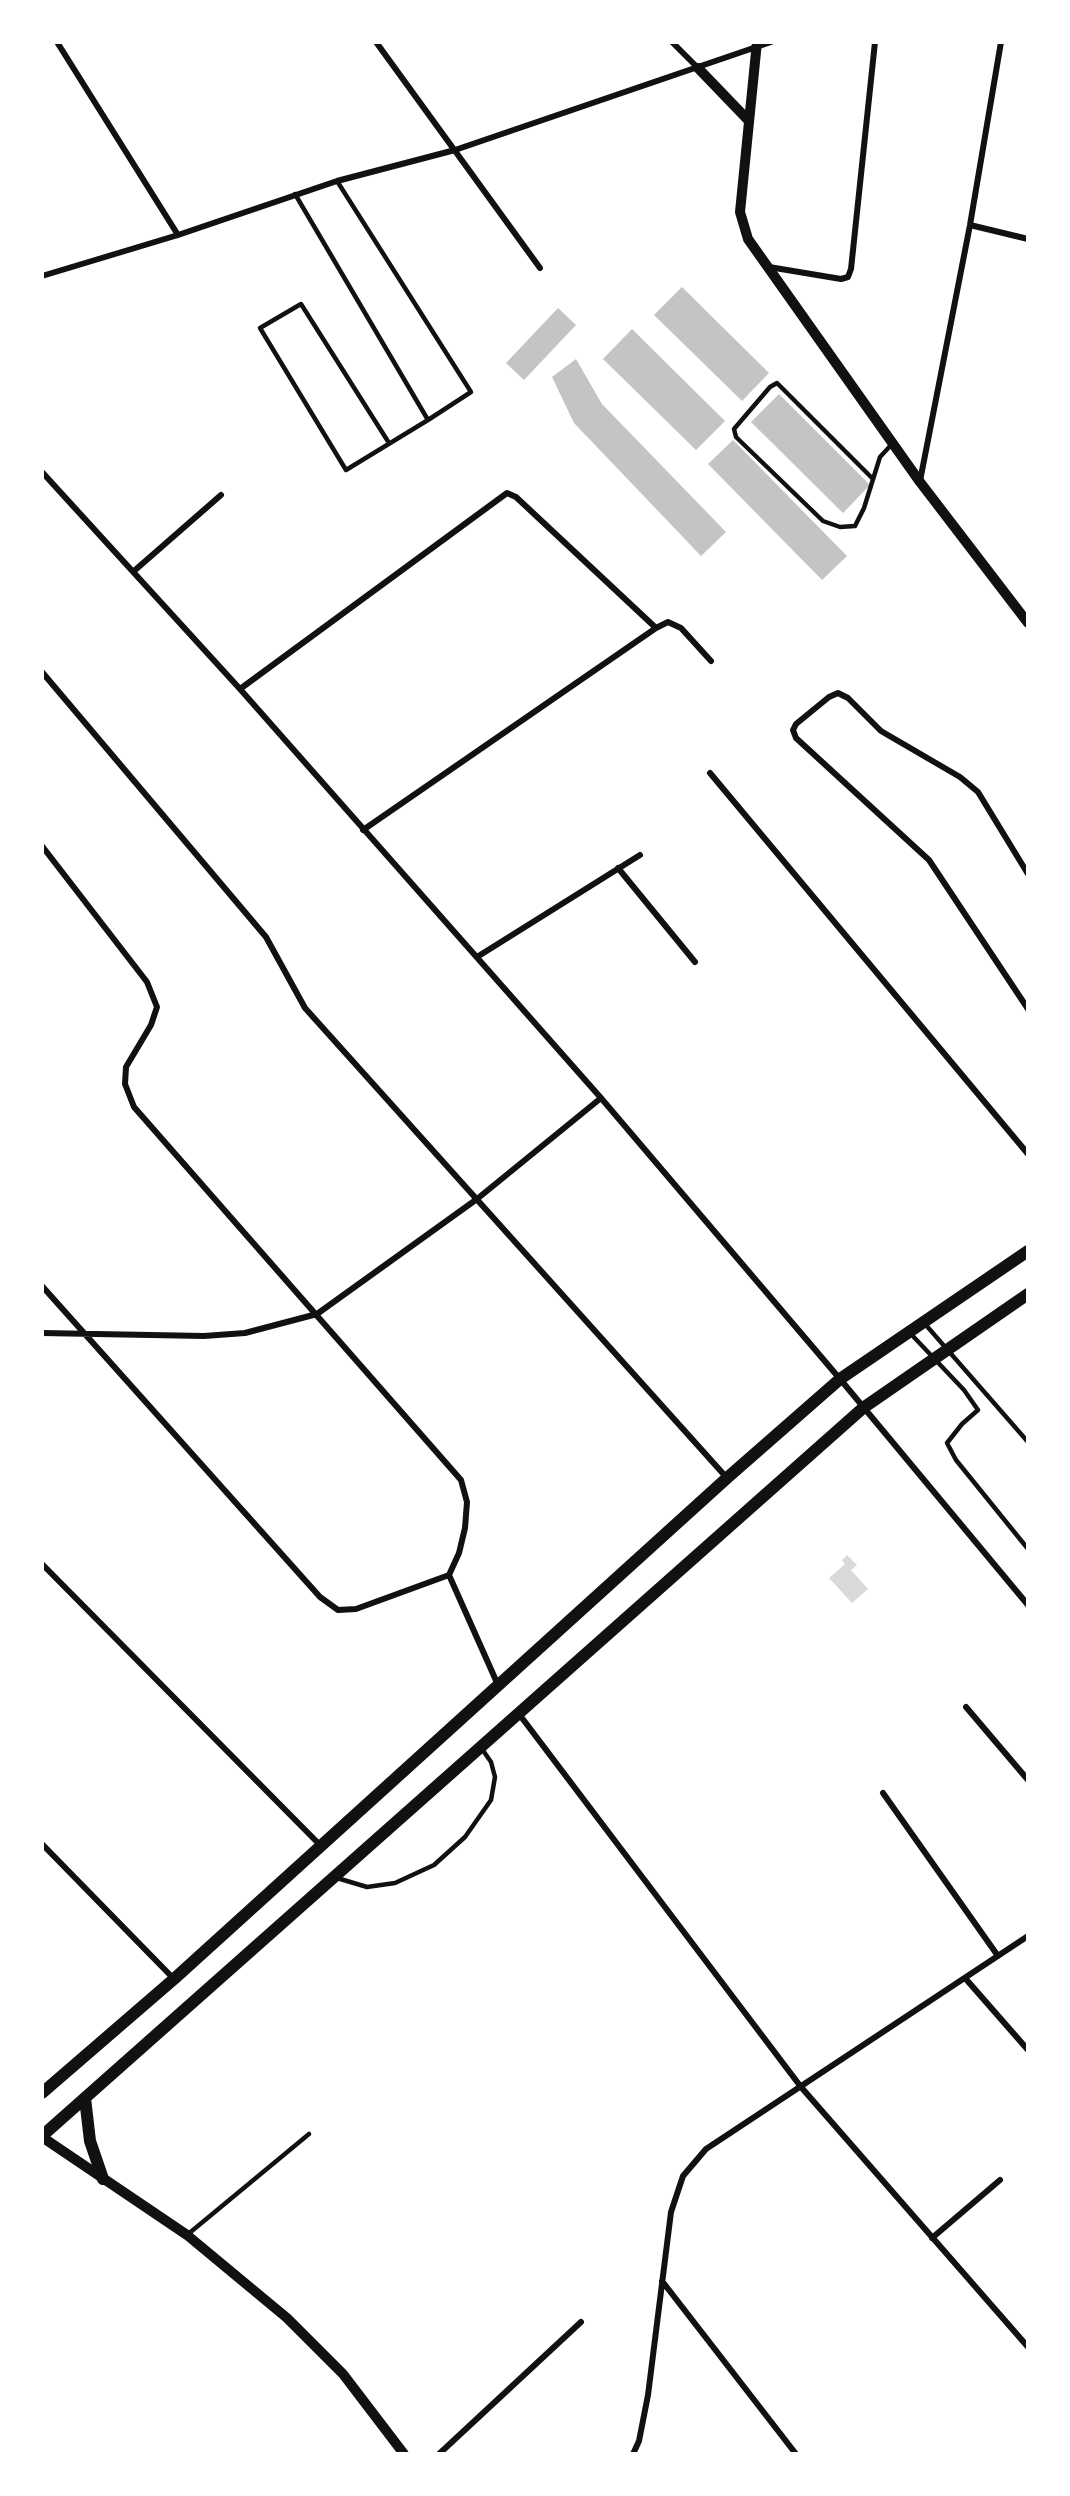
<!DOCTYPE html>
<html>
<head>
<meta charset="utf-8">
<style>
	body { margin:0 }
	#map { position:relative; width:1070px; height:2496px; overflow:hidden; background:#fff; font-family:"Titillium Web",sans-serif }
	canvas { display:block }
	.frame { position:absolute; inset:0; border:44px solid #fff; pointer-events:none }
</style>
</head>
<body>
<div id="map">
<canvas width="1070" height="2496"></canvas>
<div class="frame"></div>
</div>
<script>
const g = document.querySelector('canvas').getContext('2d');
g.lineJoin = 'round';
function fill(path, color) {
  g.fillStyle = color;
  g.fill(path, 'evenodd');
}
function poly(rows) {
  const path = new Path2D();
  for (const r of rows) {
    path.moveTo(r[0], r[1]);
    for (let i = 2; i < r.length; i += 2) path.lineTo(r[i], r[i + 1]);
  }
  return path;
}
function stroke(path, color, width, dash) {
  g.strokeStyle = color;
  g.lineWidth = width;
  g.lineCap = dash ? 'butt' : 'round';
  g.setLineDash(dash || []);
  g.stroke(path);
}
const water = poly([
	[847,1555,857,1565,851,1570,868,1589,852,1603,829,1578,845,1564,842,1560]
]);
const building = poly([
	[682,287,769,373,742,401,654,315],
	[558,308,576,325,524,380,506,363],
	[632,329,725,421,696,450,603,359],
	[576,359,602,404,726,532,701,556,574,423,552,377],
	[779,394,870,485,843,513,751,422],
	[733,440,847,556,822,580,708,464]
]);
const service = poly([
	[337,181,471,392,428,420,346,470,260,328,301,304,389,443],
	[295,194,428,420],
	[873,479,777,383,770,387,734,429,736,437,823,521,840,527,855,526,864,508,880,457,892,444],
	[925,1324,1028,1442],
	[909,1332,964,1390,978,1410,962,1424,947,1443,956,1460,1028,1549],
	[337,1878,367,1887,395,1883,434,1865,465,1837,491,1800,495,1777,491,1762,482,1749],
	[187,2235,309,2134]
]);
const minor = poly([
	[57,42,178,235],
	[376,42,540,268],
	[672,42,698,68],
	[970,225,1028,239],
	[769,267,841,279,848,277,851,269,875,42],
	[42,276,178,235,337,181,455,150,771,42],
	[42,472,240,689,601,1098,840,1379,1028,1605],
	[920,481,970,225,1001,42],
	[134,571,221,495],
	[42,672,266,937,305,1008,727,1478],
	[240,689,507,493,516,497,656,628],
	[710,773,1028,1154],
	[363,830,656,628,668,622,681,628,711,661],
	[42,846,147,982,157,1007,151,1025,126,1067,125,1084,134,1107,461,1480,467,1502,465,1528,459,1553,449,1575],
	[618,868,695,962],
	[1028,874,978,792,960,777,881,731,848,698,838,693,829,697,796,724,793,730,796,738,929,860,1028,1009],
	[477,957,640,855],
	[42,1286,320,1597,338,1610,356,1609,449,1575],
	[42,1333,204,1336,245,1333,317,1314,477,1199,601,1098],
	[42,1564,321,1846],
	[449,1575,498,1685],
	[966,1707,1028,1780],
	[519,1714,801,2087,1028,2347],
	[883,1793,998,1956],
	[42,1844,174,1979],
	[965,1978,1028,2050],
	[932,2238,1000,2180],
	[662,2281,796,2454],
	[439,2454,581,2322],
	[633,2454,639,2441,648,2395,671,2212,683,2176,706,2149,1028,1936]
]);
const tertiary = poly([
	[757,42,740,212,748,239,920,482,1028,623],
	[698,68,748,120],
	[42,2137,187,2235,287,2318,343,2374,404,2454]
]);
const secondary = poly([
	[42,2093,174,1979,727,1478,840,1379,1028,1251],
	[85,2098,90,2141,103,2179],
	[42,2136,863,1408,1028,1294]
]);
fill(water, '#d9d9d9');
fill(building, '#c4c4c4');
stroke(service, '#111', 4.5);
stroke(minor, '#111', 6);
stroke(tertiary, '#111', 10);
stroke(secondary, '#111', 12);
</script>
</body>
</html>
